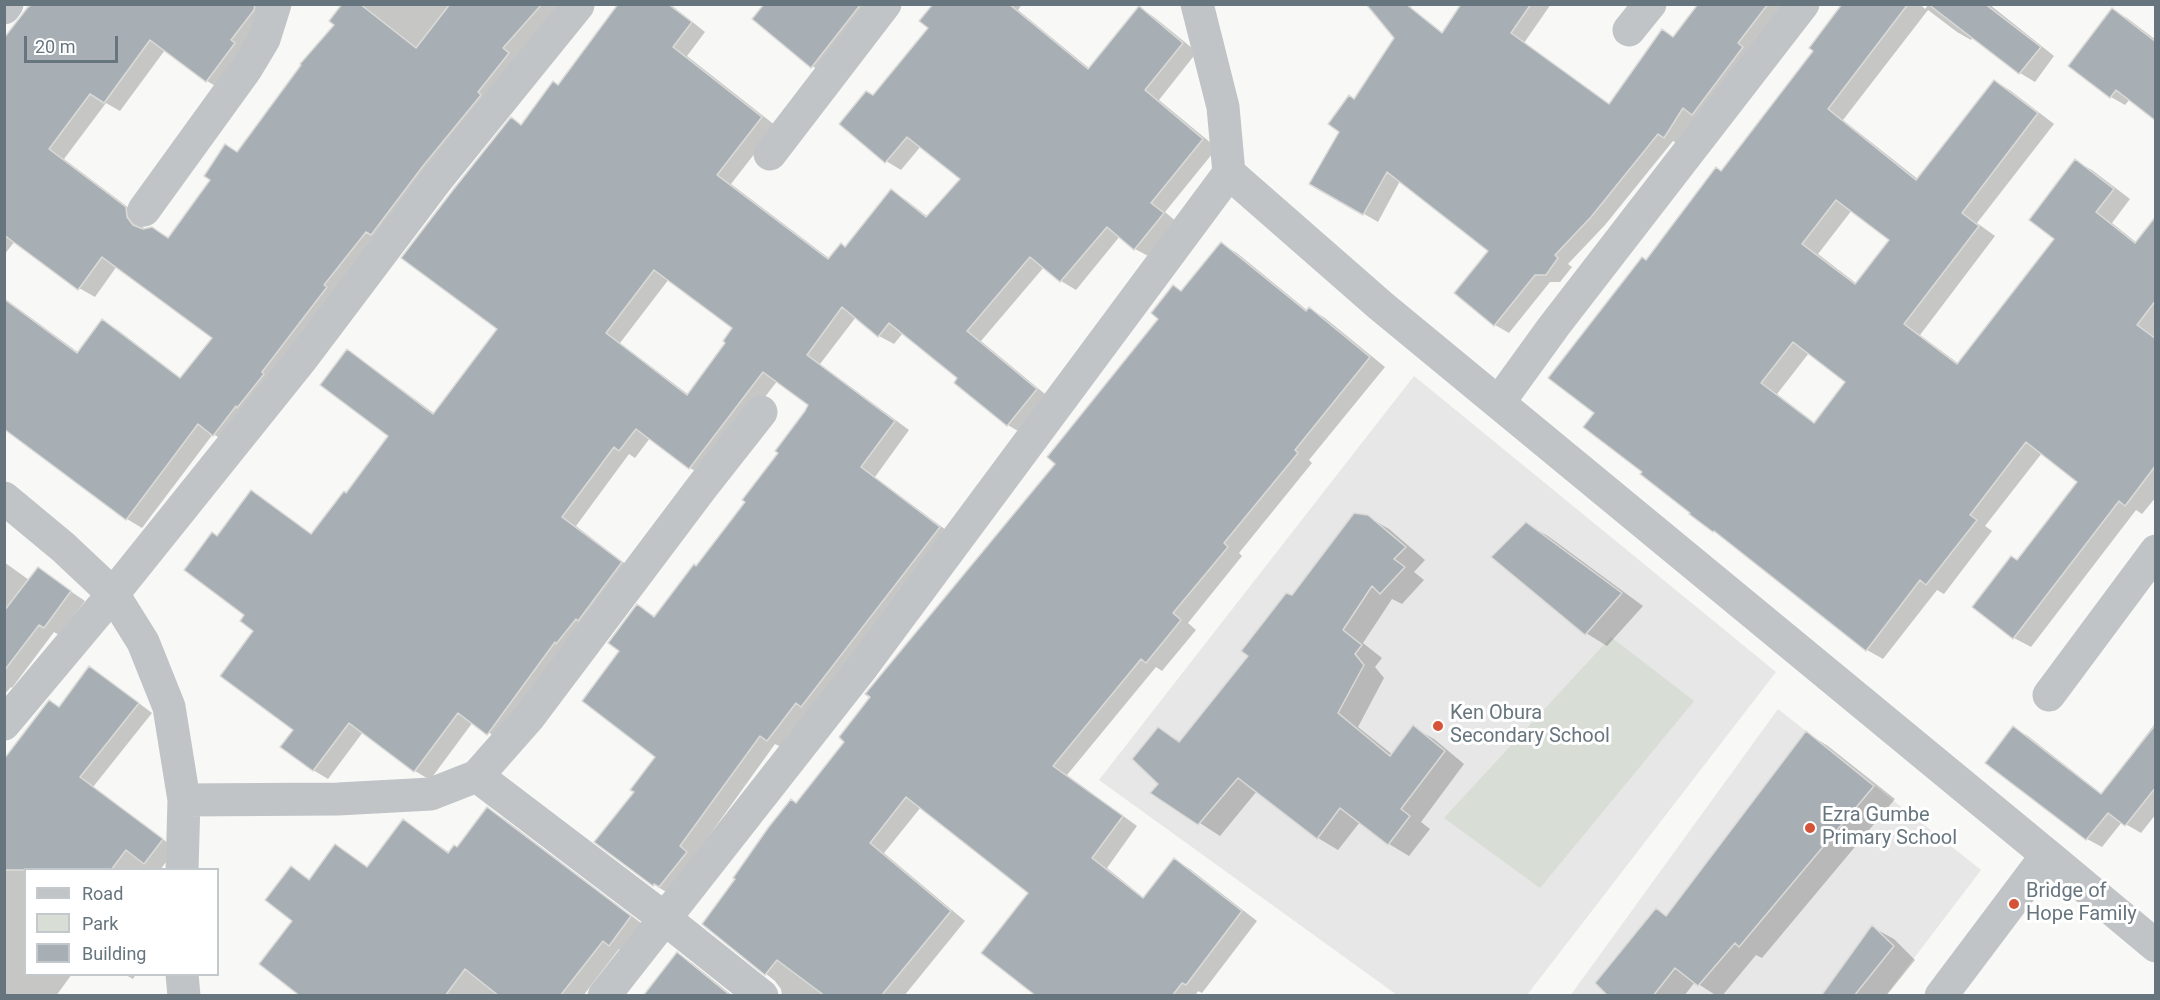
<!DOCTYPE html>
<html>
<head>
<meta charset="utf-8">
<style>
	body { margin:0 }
	#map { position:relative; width:2160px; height:1000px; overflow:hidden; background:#f8f8f6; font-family:Roboto,sans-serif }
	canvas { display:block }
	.frame { position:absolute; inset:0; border:6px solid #66757e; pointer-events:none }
	.legend { position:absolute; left:24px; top:868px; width:195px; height:108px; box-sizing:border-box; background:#fff; border:2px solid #c2c8cb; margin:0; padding:8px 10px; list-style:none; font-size:18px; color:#66757e }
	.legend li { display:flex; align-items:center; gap:12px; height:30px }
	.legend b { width:30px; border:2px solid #c2c8cb }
	.scale { position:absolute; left:24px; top:36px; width:94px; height:27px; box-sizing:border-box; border:3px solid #66757e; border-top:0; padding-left:8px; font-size:18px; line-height:21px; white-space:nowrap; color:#66757e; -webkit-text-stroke:4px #fff; paint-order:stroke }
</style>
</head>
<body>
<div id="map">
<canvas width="2160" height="1000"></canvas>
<div class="frame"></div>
<ul class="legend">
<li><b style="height:8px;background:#c0c4c7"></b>Road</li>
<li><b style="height:16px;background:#d8ddd5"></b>Park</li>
<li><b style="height:16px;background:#a8afb4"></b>Building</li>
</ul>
<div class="scale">20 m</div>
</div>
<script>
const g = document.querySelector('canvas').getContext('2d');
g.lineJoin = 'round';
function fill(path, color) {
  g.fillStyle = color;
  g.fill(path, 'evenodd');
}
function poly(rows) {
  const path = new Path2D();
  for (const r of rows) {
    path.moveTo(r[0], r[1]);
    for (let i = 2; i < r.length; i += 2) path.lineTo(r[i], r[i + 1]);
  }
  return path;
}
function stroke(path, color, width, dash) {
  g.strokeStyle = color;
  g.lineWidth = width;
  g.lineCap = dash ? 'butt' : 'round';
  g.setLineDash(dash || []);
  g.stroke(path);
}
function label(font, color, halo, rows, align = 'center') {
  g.font = font + ' Roboto,sans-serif';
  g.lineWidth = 6;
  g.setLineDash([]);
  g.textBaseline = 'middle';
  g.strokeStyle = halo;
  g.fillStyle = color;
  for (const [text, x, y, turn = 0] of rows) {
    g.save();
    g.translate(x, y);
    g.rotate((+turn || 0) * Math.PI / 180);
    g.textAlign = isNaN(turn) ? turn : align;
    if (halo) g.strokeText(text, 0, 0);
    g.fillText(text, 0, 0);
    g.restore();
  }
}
const built = poly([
	[1414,376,1776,672,1527,995,1397,995,1099,780],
	[1778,709,1981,870,1886,995,1570,996]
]);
const green = poly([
	[1611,637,1694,701,1540,888,1444,818]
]);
const shadow = poly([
	[49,4,267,4,222,90,207,81,165,50,120,111,106,103,64,159,141,217,144,230,152,228,170,238,238,153,336,24,343,4,565,4,230,444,213,434,142,528,127,519,4,417,4,298,79,353,103,321,118,330,182,379,215,338,117,266,95,297,79,288,15,241,4,255,4,60],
	[620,4,670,4,705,32,687,56,776,126,731,184,830,259,846,248,891,191,906,200,928,217,962,179,921,146,901,170,886,161,874,96,930,28,935,4,1022,4,1018,10,1090,69,1140,8,1154,17,1197,52,1159,100,1217,148,1165,212,1178,223,1150,257,1135,249,1120,236,1076,290,1061,281,1044,267,981,341,1051,399,1023,434,1008,425,956,382,959,378,903,333,894,344,879,336,856,317,820,364,909,430,875,477,954,536,783,748,775,744,668,893,653,884,636,792,657,756,621,651,638,606,656,617,697,568,747,502,810,404,778,380,704,476,690,468,650,438,635,458,629,454,576,526,636,572,503,742,473,722,430,780,415,771,363,732,328,779,313,770,295,730,255,631,246,615,218,538,252,492,313,535,346,495,390,435,348,351,362,360,435,414,499,329,512,119,522,125,559,86],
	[669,279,734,328,728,343,689,395,620,343],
	[766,4,883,4,827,75,812,66],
	[1368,4,1414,4,1410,7,1443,33,1463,4,1551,4,1524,43,1610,105,1674,38,1700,4,1789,4,1679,145,1673,141,1605,225,1568,264,1572,267,1560,282,1550,282,1509,333,1495,325,1456,293,1490,251,1400,181,1378,222,1311,183,1341,131,1354,100,1396,38],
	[1844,4,1920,4,1925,9,1929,4,1989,4,2054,56,2035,82,2020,73,1973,37,1971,40,1957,32,1928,10,1843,120,1919,180,1995,81,2011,91,2054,124,1977,223,1995,236,1920,335,1959,364,2056,239,2075,161,2092,170,2130,199,2112,223,2137,243,2156,218,2156,497,2142,514,2136,510,2031,647,2014,638,1974,607,2018,562,2079,482,2042,453,1985,526,1992,531,1944,594,1937,590,1883,659,1867,650,1644,472,1596,413,1646,261,1722,172,1815,51],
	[1852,210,1891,240,1857,284,1818,254],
	[1809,353,1847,382,1815,423,1777,394],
	[2113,10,2127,18,2156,40,2156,119,2130,99,2125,105,2111,97],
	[1222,244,1237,253,1308,311,1310,309,1325,318,1385,367,1309,460,1312,463,1239,553,1242,556,1188,623,1196,630,1162,671,1156,667,1067,775,1137,826,1107,868,1144,898,1174,860,1190,869,1257,921,1202,993,1198,991,1195,996,1038,996,1030,892,921,807,884,853,965,921,904,996,782,996,781,989,775,981,704,924,1057,464,1182,292],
	[1368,517,1389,529,1425,560,1414,572,1424,580,1402,604,1392,599,1363,643,1382,658,1375,667,1384,678,1358,727,1393,755,1413,727,1434,739,1464,764,1421,822,1430,829,1409,856,1389,844,1360,822,1338,850,1318,838,1257,791,1220,836,1152,792,1160,784,1158,729,1181,742,1250,656,1292,597],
	[1526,524,1548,536,1643,606,1607,646,1586,633],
	[4,562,29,580,38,569,85,601,59,635,54,632,12,688,11,687,4,695],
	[90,668,104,677,152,713,93,787,176,849,160,870,26,870,26,974,72,974,56,996,4,996,4,762,60,708],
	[2156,722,2156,814,2141,833,2122,822,2102,847,2087,839,1987,763,2013,728,2028,736,2102,794],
	[1807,733,1828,746,1895,799,1762,958,1756,955,1722,996,1717,996,1695,982,1684,996,1611,996,1656,910,1668,917],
	[487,809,503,818,645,926,626,953,619,949,583,996,302,996,294,920,291,868,311,880,336,846,368,868,404,821,450,853,458,849],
	[1872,927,1894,939,1915,960,1886,996,1823,996],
	[677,954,692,963,733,996,644,996],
	[124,974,136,974,133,979]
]);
const building = poly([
	[33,4,255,4,254,10,231,40,235,43,206,82,150,40,104,103,90,94,49,149,126,207,127,217,133,225,143,229,152,227,168,238,210,180,204,176,225,144,237,152,301,65,300,64,334,25,329,21,342,4,360,4,416,48,450,4,542,4,503,48,509,53,478,92,481,95,423,166,371,235,366,232,324,285,327,287,262,372,264,374,237,408,236,406,213,436,198,424,126,520,4,429,4,299,77,353,102,319,180,378,212,338,102,257,78,290,4,235,4,38,28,7,33,4],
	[618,4,668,4,692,22,673,47,762,117,717,175,828,259,841,243,845,247,891,189,926,217,960,179,907,137,885,163,839,124,866,91,873,95,928,28,919,21,933,4,1009,4,1088,69,1139,6,1183,43,1145,90,1203,139,1151,203,1164,213,1134,250,1107,227,1060,282,1030,257,967,331,1037,389,1007,426,954,383,957,378,889,323,878,337,842,307,807,355,895,421,861,467,940,527,801,707,796,703,767,741,760,736,680,846,687,852,659,887,654,884,653,886,594,842,634,792,630,790,655,757,582,701,619,651,608,643,637,604,654,617,694,564,696,566,745,502,742,500,778,453,775,451,805,411,808,405,763,372,689,469,636,429,619,451,614,447,562,517,622,562,578,621,576,619,556,644,555,642,487,735,458,713,414,772,349,723,313,771,280,747,293,730,220,676,253,631,240,621,244,615,184,570,212,532,217,536,251,490,311,534,344,491,346,493,388,436,320,385,347,349,433,414,497,329,401,258,453,190,511,117,521,125,553,81,558,85,618,4],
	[654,270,732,328,723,341,725,343,687,395,606,333,654,270],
	[764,4,861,4,811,68,752,19,764,4],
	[1366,4,1406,4,1442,33,1461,4,1531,4,1511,33,1609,104,1662,29,1673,37,1698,4,1768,4,1738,43,1743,47,1692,115,1683,108,1664,138,1658,134,1591,217,1555,255,1558,258,1546,275,1535,275,1494,326,1454,293,1488,251,1387,172,1363,215,1309,184,1339,132,1328,124,1349,95,1354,99,1394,38,1366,4],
	[1842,4,1908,4,1828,109,1916,180,1994,80,2038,113,1962,213,1979,226,1904,324,1957,364,2054,239,2029,220,2075,159,2114,189,2096,212,2135,243,2156,216,2156,300,2137,325,2156,339,2156,465,2125,506,2119,501,2013,639,1972,607,2011,556,2017,560,2077,482,2026,442,1970,515,1977,520,1926,585,1920,580,1866,651,1714,531,1713,532,1689,514,1690,513,1640,474,1642,472,1583,427,1594,413,1548,378,1642,257,1646,260,1716,167,1721,171,1813,51,1809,48,1842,4],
	[1836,200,1889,240,1855,284,1802,244,1836,200],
	[1793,342,1845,382,1814,423,1761,383,1793,342],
	[1928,4,1985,4,2041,47,2019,74,1928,4],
	[2112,8,2156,42,2156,121,2116,90,2110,98,2068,66,2112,8],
	[1221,242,1306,311,1309,307,1370,357,1295,450,1298,453,1224,543,1228,547,1173,613,1181,620,1146,663,1141,659,1053,766,1123,816,1092,858,1143,898,1174,858,1242,911,1186,985,1182,983,1172,996,1036,996,981,953,1028,893,906,797,870,843,951,911,881,996,825,996,777,960,765,975,702,924,735,879,733,878,768,828,791,799,796,803,844,742,839,737,870,697,865,694,1055,464,1047,457,1158,319,1151,313,1173,285,1181,291,1221,242],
	[1354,513,1368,515,1406,547,1394,559,1405,567,1380,594,1372,586,1343,630,1362,645,1355,654,1364,665,1338,713,1390,756,1413,725,1445,751,1401,809,1410,816,1388,845,1340,808,1317,839,1238,778,1198,825,1150,793,1158,784,1132,759,1158,727,1179,742,1248,656,1241,651,1286,593,1292,595,1354,513],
	[1526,522,1622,593,1585,635,1491,557,1526,522],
	[38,567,71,591,44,628,39,625,4,671,4,611,38,567],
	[89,666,139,703,80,777,163,839,144,864,126,850,111,870,4,870,4,759,49,700,59,707,89,666],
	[2156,724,2156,787,2125,826,2108,813,2086,840,1985,763,2013,726,2101,794,2156,724],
	[1806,731,1874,786,1739,947,1735,943,1698,986,1675,968,1653,996,1608,996,1595,983,1656,908,1666,916,1806,731],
	[487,807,631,916,609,946,603,941,560,996,499,996,465,969,445,996,300,996,259,964,292,921,265,900,291,866,309,880,335,844,367,867,403,819,448,853,454,845,457,847,487,807],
	[1872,925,1894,946,1854,996,1821,996,1872,925],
	[677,952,731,996,643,996,677,952]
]);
const minor = poly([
	[4,8,7,4],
	[1629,30,1650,4],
	[770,154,885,4],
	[1229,173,1381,306,2047,855,1941,996],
	[144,210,246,69,264,39,275,4],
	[1499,402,1554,326,1803,4],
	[4,498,63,547,113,594,143,642,169,707,184,800,182,870],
	[2049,695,2156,551],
	[4,724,113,594,300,361,438,178,578,5],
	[477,776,664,918,762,996],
	[184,800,338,799,431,794,477,776,529,717,702,487,761,412],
	[2047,855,2156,946],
	[182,974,184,996],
	[604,996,863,666,1229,173,1223,107,1197,4]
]);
const markers = [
	[1438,726,6,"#d55339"],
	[1810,828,6,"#d55339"],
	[2014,904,6,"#d55339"]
];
const poiNames = [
	["Ken Obura",1450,714],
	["Secondary School",1450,737],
	["Ezra Gumbe",1822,816],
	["Primary School",1822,839],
	["Bridge of",2026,892],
	["Hope Family",2026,915]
];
fill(built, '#e6e7e6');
fill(green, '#d8ddd5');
fill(shadow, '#0003');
fill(building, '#a8afb4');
stroke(building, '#dadad8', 1.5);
stroke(minor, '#c0c4c7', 33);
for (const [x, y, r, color] of markers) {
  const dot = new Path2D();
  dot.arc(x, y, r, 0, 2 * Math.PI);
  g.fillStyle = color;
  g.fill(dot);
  stroke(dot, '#fff', 2);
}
label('20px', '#66757e', '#fff', poiNames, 'left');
</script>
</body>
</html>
